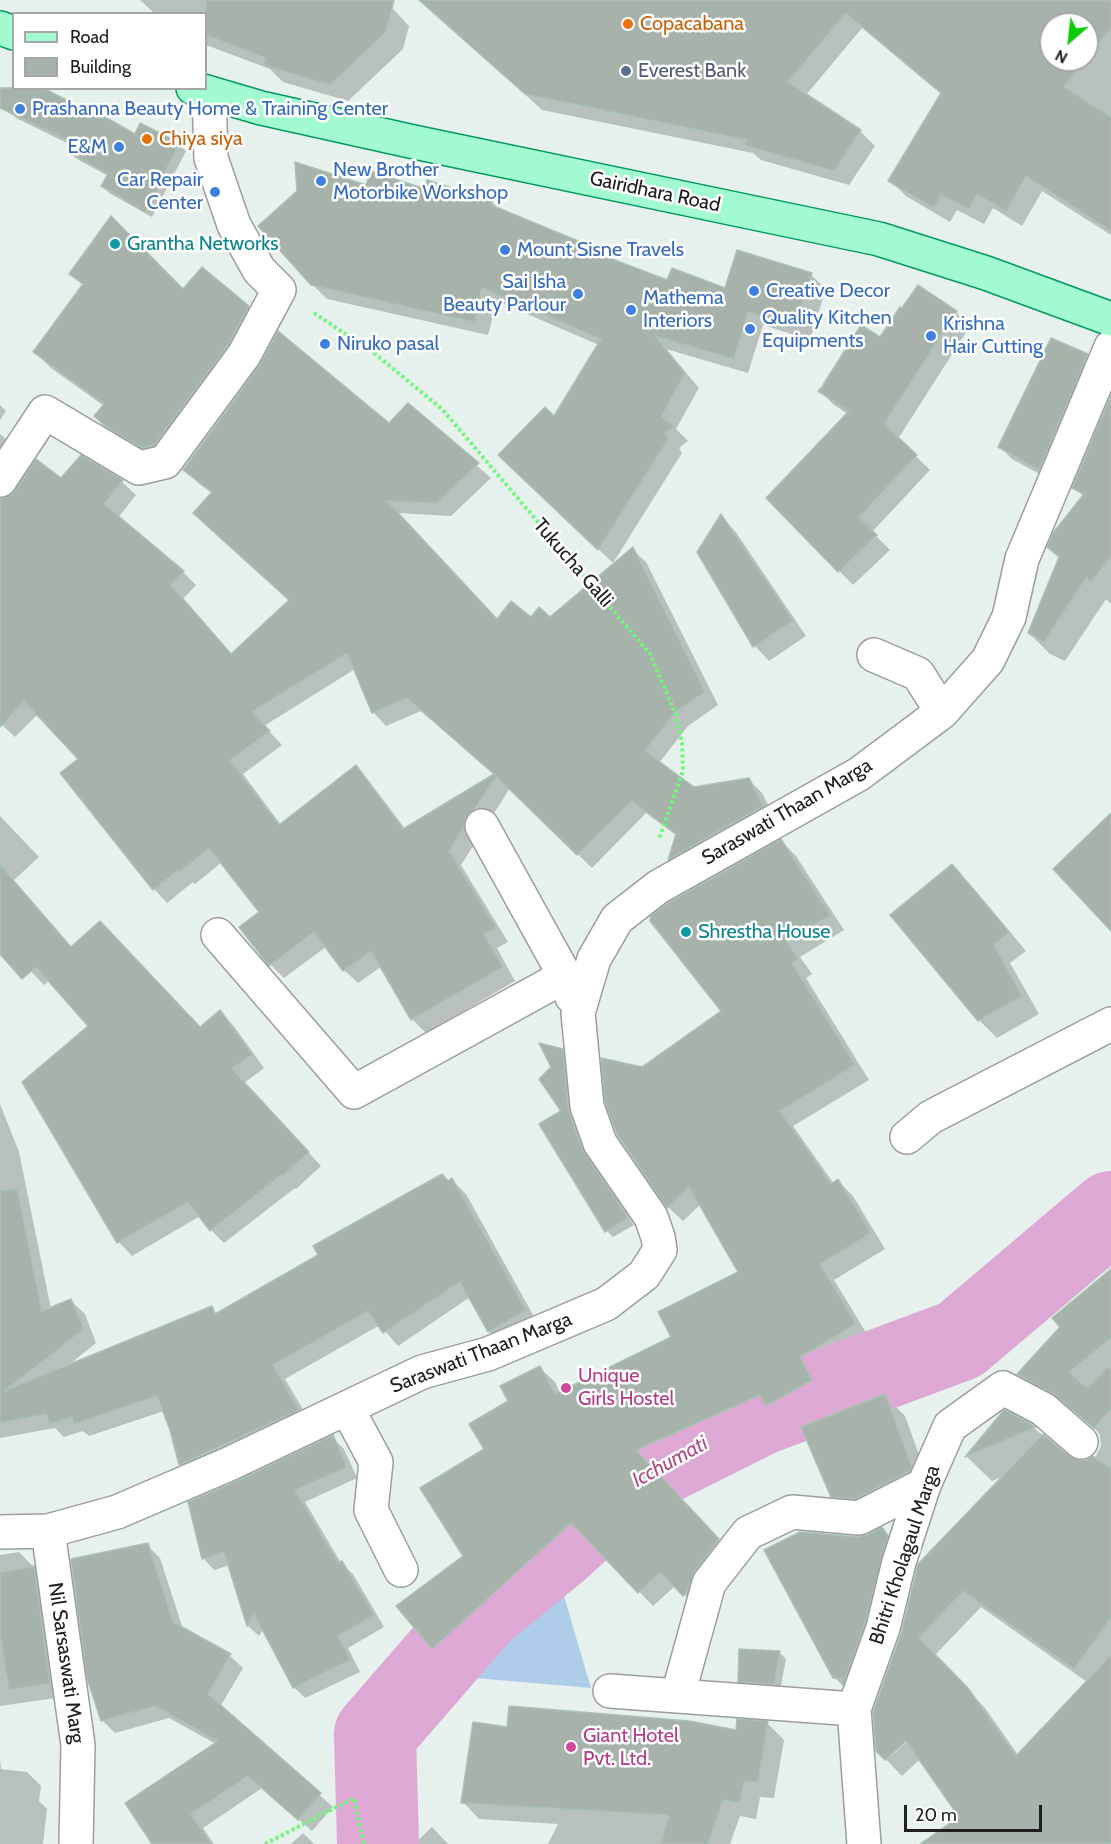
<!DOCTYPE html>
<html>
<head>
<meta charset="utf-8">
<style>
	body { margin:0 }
	#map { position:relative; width:1111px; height:1844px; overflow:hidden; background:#e6f0ed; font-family:Cabin,sans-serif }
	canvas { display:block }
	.legend { position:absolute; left:12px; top:12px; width:195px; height:78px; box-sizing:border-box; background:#fff; border:2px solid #a6a6a6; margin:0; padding:8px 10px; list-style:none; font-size:18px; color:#202020 }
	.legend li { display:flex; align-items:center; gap:12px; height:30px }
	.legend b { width:30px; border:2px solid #a6a6a6 }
	.north { position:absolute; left:1039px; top:12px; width:60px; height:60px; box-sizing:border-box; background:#fff; border:2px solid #a6a6a6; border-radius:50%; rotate:208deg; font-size:16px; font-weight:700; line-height:24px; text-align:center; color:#202020 }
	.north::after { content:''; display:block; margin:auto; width:21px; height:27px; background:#0bcc04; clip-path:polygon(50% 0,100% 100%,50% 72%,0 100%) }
	.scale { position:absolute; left:904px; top:1805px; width:138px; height:27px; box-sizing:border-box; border:3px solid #202020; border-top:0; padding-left:8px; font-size:18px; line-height:21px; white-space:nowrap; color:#202020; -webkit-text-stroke:4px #fff; paint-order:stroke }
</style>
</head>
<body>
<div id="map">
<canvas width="1111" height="1844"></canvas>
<ul class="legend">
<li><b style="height:8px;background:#a2fad1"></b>Road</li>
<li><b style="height:16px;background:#a6b2aa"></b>Building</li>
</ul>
<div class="north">N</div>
<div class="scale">20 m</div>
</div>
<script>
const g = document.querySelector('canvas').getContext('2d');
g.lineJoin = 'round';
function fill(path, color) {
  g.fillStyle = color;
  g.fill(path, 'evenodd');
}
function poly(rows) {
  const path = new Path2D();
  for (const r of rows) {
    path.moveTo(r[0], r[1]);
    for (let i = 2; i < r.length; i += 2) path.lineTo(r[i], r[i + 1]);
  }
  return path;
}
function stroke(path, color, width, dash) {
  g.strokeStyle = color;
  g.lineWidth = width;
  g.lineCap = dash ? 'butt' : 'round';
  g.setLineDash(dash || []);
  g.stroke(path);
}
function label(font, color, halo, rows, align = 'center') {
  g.font = font + ' Cabin,sans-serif';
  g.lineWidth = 5;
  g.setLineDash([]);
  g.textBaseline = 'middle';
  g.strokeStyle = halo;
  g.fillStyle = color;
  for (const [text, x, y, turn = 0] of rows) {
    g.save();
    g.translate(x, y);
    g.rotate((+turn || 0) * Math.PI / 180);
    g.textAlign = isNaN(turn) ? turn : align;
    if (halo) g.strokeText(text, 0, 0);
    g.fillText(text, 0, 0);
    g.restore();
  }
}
const grass = poly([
	[554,1562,591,1688,440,1675]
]);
const shadow = poly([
	[140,0,367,0,392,8,409,26,403,49,348,101,283,82,270,69,206,45,206,14,155,14],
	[422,0,1111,0,1111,235,1042,191,1022,226,993,208,984,224,957,210,950,222,906,196,890,180,941,94,862,28,806,95,860,131,875,146,849,185,761,160,753,153,542,110],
	[1051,24,1087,24,1087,60,1051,60],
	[10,111,179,145,186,151,152,217,109,193,103,186,108,176,77,159,70,152,73,146,16,118],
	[367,187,426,191,492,202,500,210,587,247,595,254,668,282,726,290,811,275,826,289,810,340,763,325,748,373,666,349,699,388,676,429,688,441,679,448,682,453,613,563,515,469,554,418,599,345,497,301,488,335,327,299,312,284],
	[71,274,248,307,264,323,159,463,123,442,96,416,104,406,51,368,35,352,84,286],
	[956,312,970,326,898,439,930,470,872,532,890,550,853,585,768,498,848,414,834,405,820,391,880,339],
	[1087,355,1099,368,1052,481,1012,459,1000,447],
	[1111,399,1111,604,1106,599,1065,661,1050,654,1029,633,1060,558,1049,547,1084,497,1074,487],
	[0,405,6,411,0,420],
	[408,405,491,478,451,516,398,513,497,621,550,619,632,549,646,562,718,705,688,726,659,763,694,789,748,779,762,793,776,820,683,872,670,859,677,836,646,813,592,868,510,788,461,865,508,942,497,948,515,981,426,1033,412,1019,382,966,358,983,344,970,327,946,284,978,271,965,241,927,262,912,222,862,195,884,193,882,167,903,154,889,80,759,38,714,15,737,0,723,0,500,62,480,81,457,122,482,136,495,118,518,183,572,196,585,183,599,232,655,291,601,213,494,198,483,185,469,389,425],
	[355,669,373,712,386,726,421,711,495,775,406,830,369,781,356,767,281,825,243,774,282,745,264,726],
	[475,807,478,807,472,816,470,815],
	[0,434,19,451,0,480],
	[721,517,735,531,806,636,769,661,755,646,699,552],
	[0,816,39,857,13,881,72,948,200,1029,220,1012,233,1025,264,1068,244,1083,321,1166,296,1189,295,1188,224,1243,211,1230,200,1216,132,1256,119,1242,24,1082,90,1027,50,980,44,985,0,939],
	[781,841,796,856,844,930,800,957,812,974,806,978,869,1080,793,1126,834,1184,838,1181,853,1196,885,1249,834,1280,870,1339,813,1372,826,1395,782,1420,773,1411,649,1465,733,1555,699,1609,675,1586,653,1606,586,1536,448,1663,433,1648,398,1606,465,1556,487,1449,510,1401,540,1368,555,1382,560,1393,673,1337,740,1273,701,1204,683,1221,668,1207,642,1069,723,1012],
	[952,866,970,884,1026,951,1010,963,1039,1014,997,1038,979,1020],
	[562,1050,569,1057,575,1116,589,1158,634,1225,613,1237,607,1231,563,1111,553,1068],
	[0,1104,19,1152,51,1309,71,1301,85,1314,96,1343,66,1367,212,1308,217,1314,452,1180,466,1194,538,1324,503,1344,489,1331,470,1297,398,1346,380,1325,285,1379,311,1423,193,1478,180,1464,172,1430,164,1411,89,1436,83,1431,64,1437,55,1428,0,1438],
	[1111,1271,1111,1844,923,1844,961,1817,920,1759,902,1776,877,1750,874,1712,1004,1476,992,1481,967,1457,1005,1412,1035,1429,1068,1457,1077,1462,1088,1461,1096,1456,1101,1446,1100,1436,1098,1432,1074,1411,1036,1391,1019,1374],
	[981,1607,1087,1682,1018,1755,985,1708,935,1655],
	[910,1734,912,1737,891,1756,891,1752],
	[885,1396,905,1416,931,1488,853,1516,832,1496],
	[332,1437,344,1449,357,1478,305,1502,341,1563,353,1574,384,1627,348,1648,360,1672,305,1698,294,1687,264,1628,259,1636,248,1626,230,1565,214,1570,203,1558],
	[882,1529,892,1539,897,1547,847,1687,844,1687,834,1677,858,1538,868,1536],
	[147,1545,160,1558,183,1629,230,1656,243,1668,220,1707,333,1807,312,1831,262,1788,203,1828,214,1844,154,1844,216,1744,169,1718,115,1733,102,1720],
	[19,1552,47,1581,63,1697,0,1706,0,1555],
	[779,1652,786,1659,780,1690,746,1688,739,1681],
	[767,1723,784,1740,774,1798,760,1797,756,1819,740,1816,730,1844,548,1844,558,1824,479,1819,463,1802,509,1729,738,1731],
	[0,1759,1,1769,27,1772,41,1786,39,1801,47,1809,43,1844,0,1844],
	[432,1827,448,1844,414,1844],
	[303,1833,314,1844,291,1844]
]);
const river = poly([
	[378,1844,375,1734,481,1612,560,1547,639,1475,761,1414,960,1340,1111,1212]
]);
const building = poly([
	[206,0,394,0,386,32,330,85,264,65,266,58,206,35,206,0],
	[419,0,1111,0,1111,28,1087,58,1087,24,1051,24,1051,60,1085,60,1064,87,1111,117,1111,231,1026,176,1006,211,977,194,969,209,941,195,934,208,888,181,941,93,846,13,788,82,861,130,834,171,744,145,747,140,525,94,419,0],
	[0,88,43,88,90,112,91,109,135,134,140,123,180,143,162,177,164,178,145,212,101,186,108,174,68,152,73,143,0,108,0,88],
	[295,162,366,185,371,171,425,189,427,180,493,201,491,205,588,245,586,249,667,280,672,268,725,288,737,250,812,273,795,326,748,312,734,359,655,336,685,373,661,417,675,426,665,433,669,438,598,550,498,455,545,407,554,416,601,339,482,288,474,322,311,285,258,226,297,191,295,162],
	[111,216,183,289,202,267,249,306,228,345,154,445,142,448,105,426,94,416,104,404,33,352,83,284,69,274,111,216],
	[918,285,957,311,884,424,917,455,859,517,877,535,838,572,766,498,849,411,818,391,824,385,823,385,861,325,880,337,900,307,902,308,918,285],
	[278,331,389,423,408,403,479,463,437,503,387,501,497,619,511,601,531,617,539,607,550,617,633,547,705,692,675,712,645,751,694,787,749,778,763,806,668,860,676,834,632,801,577,855,496,776,475,809,466,816,464,827,449,851,496,928,484,934,503,967,411,1020,371,951,343,971,314,932,269,966,239,927,259,912,209,848,180,872,178,870,153,890,60,773,78,759,24,701,0,727,0,499,9,496,15,491,36,459,61,478,81,455,123,480,104,504,184,571,171,585,231,654,289,600,193,513,212,492,183,470,259,366,278,331],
	[347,653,372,713,407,698,494,774,403,829,356,765,279,825,230,760,270,731,252,712,347,653],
	[1051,338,1088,354,1039,470,998,447,1051,338],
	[1111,395,1111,557,1091,582,1086,578,1044,642,1028,633,1059,557,1047,547,1053,533,1084,494,1072,488,1111,395],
	[721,514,793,621,753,647,697,552,721,514],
	[1111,813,1111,931,1053,869,1111,813],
	[781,839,830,915,787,942,798,958,792,963,855,1065,780,1111,831,1184,838,1179,871,1233,820,1264,856,1324,800,1357,812,1380,766,1406,760,1395,636,1450,719,1539,694,1572,687,1592,683,1596,660,1572,638,1593,571,1523,432,1649,396,1606,463,1556,420,1488,484,1449,469,1424,508,1401,500,1386,540,1366,555,1394,671,1337,658,1312,738,1272,689,1187,667,1208,617,1134,605,1102,601,1058,642,1067,721,1011,650,921,651,916,668,903,781,839],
	[952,864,1009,932,994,945,1022,996,978,1021,890,915,952,864],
	[0,865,71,947,100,921,200,1027,220,1010,252,1054,232,1069,309,1152,282,1176,281,1175,210,1231,188,1202,117,1243,22,1082,88,1026,36,967,22,979,0,954,0,865],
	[539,1043,563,1049,568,1108,582,1149,628,1217,605,1232,539,1124,561,1111,539,1079,551,1067,539,1043],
	[442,1174,448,1181,452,1178,526,1310,488,1332,460,1282,383,1333,368,1311,273,1365,299,1410,179,1465,170,1430,157,1396,74,1424,72,1417,50,1424,46,1414,0,1423,0,1191,17,1189,42,1311,71,1299,84,1329,4,1391,212,1306,215,1314,318,1255,313,1246,442,1174],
	[1111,1269,1111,1338,1069,1372,1087,1388,1108,1367,1111,1370,1111,1409,1094,1428,1055,1395,1017,1374,1060,1327,1052,1318,1111,1269],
	[885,1394,912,1467,910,1471,855,1499,831,1497,801,1427,885,1394],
	[1005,1410,1036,1427,965,1457,1003,1411,1005,1410],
	[1043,1434,1069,1456,1078,1460,1087,1460,1092,1456,1111,1468,1111,1618,1074,1669,963,1591,919,1638,968,1688,1016,1756,1111,1655,1111,1844,920,1844,959,1817,906,1741,885,1760,876,1751,873,1712,901,1634,918,1564,1043,1434],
	[333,1435,347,1467,295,1490,338,1563,342,1561,374,1615,338,1636,350,1660,293,1688,254,1614,247,1626,224,1552,202,1559,188,1502,237,1481,333,1435],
	[882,1527,888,1536,865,1623,843,1685,841,1678,833,1678,764,1550,800,1532,858,1537,867,1535,882,1527],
	[148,1543,173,1622,231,1654,208,1694,321,1793,298,1820,248,1776,191,1814,211,1844,152,1844,125,1803,218,1741,155,1706,101,1721,87,1678,71,1559,148,1543],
	[34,1566,50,1683,9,1690,0,1634,0,1573,34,1566],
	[739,1649,780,1651,774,1684,738,1682,739,1649],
	[509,1706,689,1721,736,1730,737,1719,768,1721,758,1782,744,1781,740,1803,723,1800,708,1844,661,1844,669,1815,461,1803,473,1722,507,1727,509,1706]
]);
const path = poly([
	[314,313,374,353,442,409,650,654,676,715,682,743,683,771,659,839],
	[265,1844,354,1798,364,1844]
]);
const minor = poly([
	[0,480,45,412,139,468,165,462,244,355,279,290,259,270,234,225,211,158,209,93],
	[874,655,918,674,942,712],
	[482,826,565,976,572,997],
	[218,935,354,1092,565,976],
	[907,1137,931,1117,1111,1024],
	[347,1408,376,1462,371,1510,401,1570],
	[48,1531,117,1512,229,1464,422,1372,488,1354,606,1304,644,1275,660,1250,658,1237,651,1217,600,1143,587,1106,578,1013,594,959,617,919,658,887,859,774,942,712,988,660,1009,617,1022,559,1111,347],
	[0,1532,48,1531,78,1745,76,1844],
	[610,1691,854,1709],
	[678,1695,709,1583,748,1533,792,1512,859,1518,924,1485],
	[864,1844,854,1709,883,1628,899,1562,924,1485,950,1426,1003,1388,1043,1409,1081,1442]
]);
const major = poly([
	[0,28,14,33],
	[193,88,261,108,414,142,879,239,986,273,1111,319]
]);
const markers = [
	[628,24,6,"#e8710a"],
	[626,71,6,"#5c6f8a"],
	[20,109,6,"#3f7fe0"],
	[147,139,6,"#e8710a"],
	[119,147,6,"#3f7fe0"],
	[321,181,6,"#3f7fe0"],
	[215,192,6,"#3f7fe0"],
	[115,244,6,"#0f9aa8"],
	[505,250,6,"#3f7fe0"],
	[754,291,6,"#3f7fe0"],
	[578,294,6,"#3f7fe0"],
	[631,310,6,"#3f7fe0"],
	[750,329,6,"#3f7fe0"],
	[931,336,6,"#3f7fe0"],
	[325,344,6,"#3f7fe0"],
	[686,932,6,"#0f9aa8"],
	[566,1388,6,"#d1479c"],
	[571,1747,6,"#d1479c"]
];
const foodNames = [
	["Copacabana",640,24],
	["Chiya siya",159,139]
];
const serviceNames = [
	["Everest Bank",638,71]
];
const shopNames = [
	["Prashanna Beauty Home & Training Center",32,109],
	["E&M",107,147,"right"],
	["New Brother",333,170],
	["Motorbike Workshop",333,193],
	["Car Repair",203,180,"right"],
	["Center",203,203,"right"],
	["Mount Sisne Travels",517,250],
	["Sai Isha",566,282,"right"],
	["Beauty Parlour",566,305,"right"],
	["Creative Decor",766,291],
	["Mathema",643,298],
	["Interiors",643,321],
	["Quality Kitchen",762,318],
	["Equipments",762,341],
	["Krishna",943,324],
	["Hair Cutting",943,347],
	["Niruko pasal",337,344]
];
const streetNames = [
	["Gairidhara Road",655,192,12],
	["Tukucha Galli",573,563,49],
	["Saraswati Thaan Marga",787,812,-30],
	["Saraswati Thaan Marga",481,1353,-21],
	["Bhitri Kholagaul Marga",905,1555,-72],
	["Nil Sarsaswati Marg",66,1663,82]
];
const cultureNames = [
	["Grantha Networks",127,244],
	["Shrestha House",698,932]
];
const hotelNames = [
	["Unique",578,1376],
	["Girls Hostel",578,1399],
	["Giant Hotel",583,1736],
	["Pvt. Ltd.",583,1759]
];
const waterNames = [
	["Icchumati",670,1462,-29]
];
fill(grass, '#aecde9');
fill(shadow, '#0003');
stroke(river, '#dda8d3', 82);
fill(building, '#a6b2aa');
stroke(building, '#a9c2b3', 1.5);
stroke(minor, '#9d9d9d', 36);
stroke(major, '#039962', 36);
stroke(path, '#70f779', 4, [3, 3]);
stroke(minor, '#fff', 33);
stroke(major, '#a2fad1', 33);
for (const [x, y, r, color] of markers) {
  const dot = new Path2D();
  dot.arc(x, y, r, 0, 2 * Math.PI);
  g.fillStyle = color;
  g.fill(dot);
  stroke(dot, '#fff', 2);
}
label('20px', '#c56008', '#fff', foodNames, 'left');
label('20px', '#4e5e75', '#fff', serviceNames, 'left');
label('20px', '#366cbe', '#fff', shopNames, 'left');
label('20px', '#202020', '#fff', streetNames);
label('20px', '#0d838f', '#fff', cultureNames, 'left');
label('20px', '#b23c85', '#fff', hotelNames, 'left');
label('italic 21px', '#af4d81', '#fff', waterNames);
</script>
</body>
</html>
